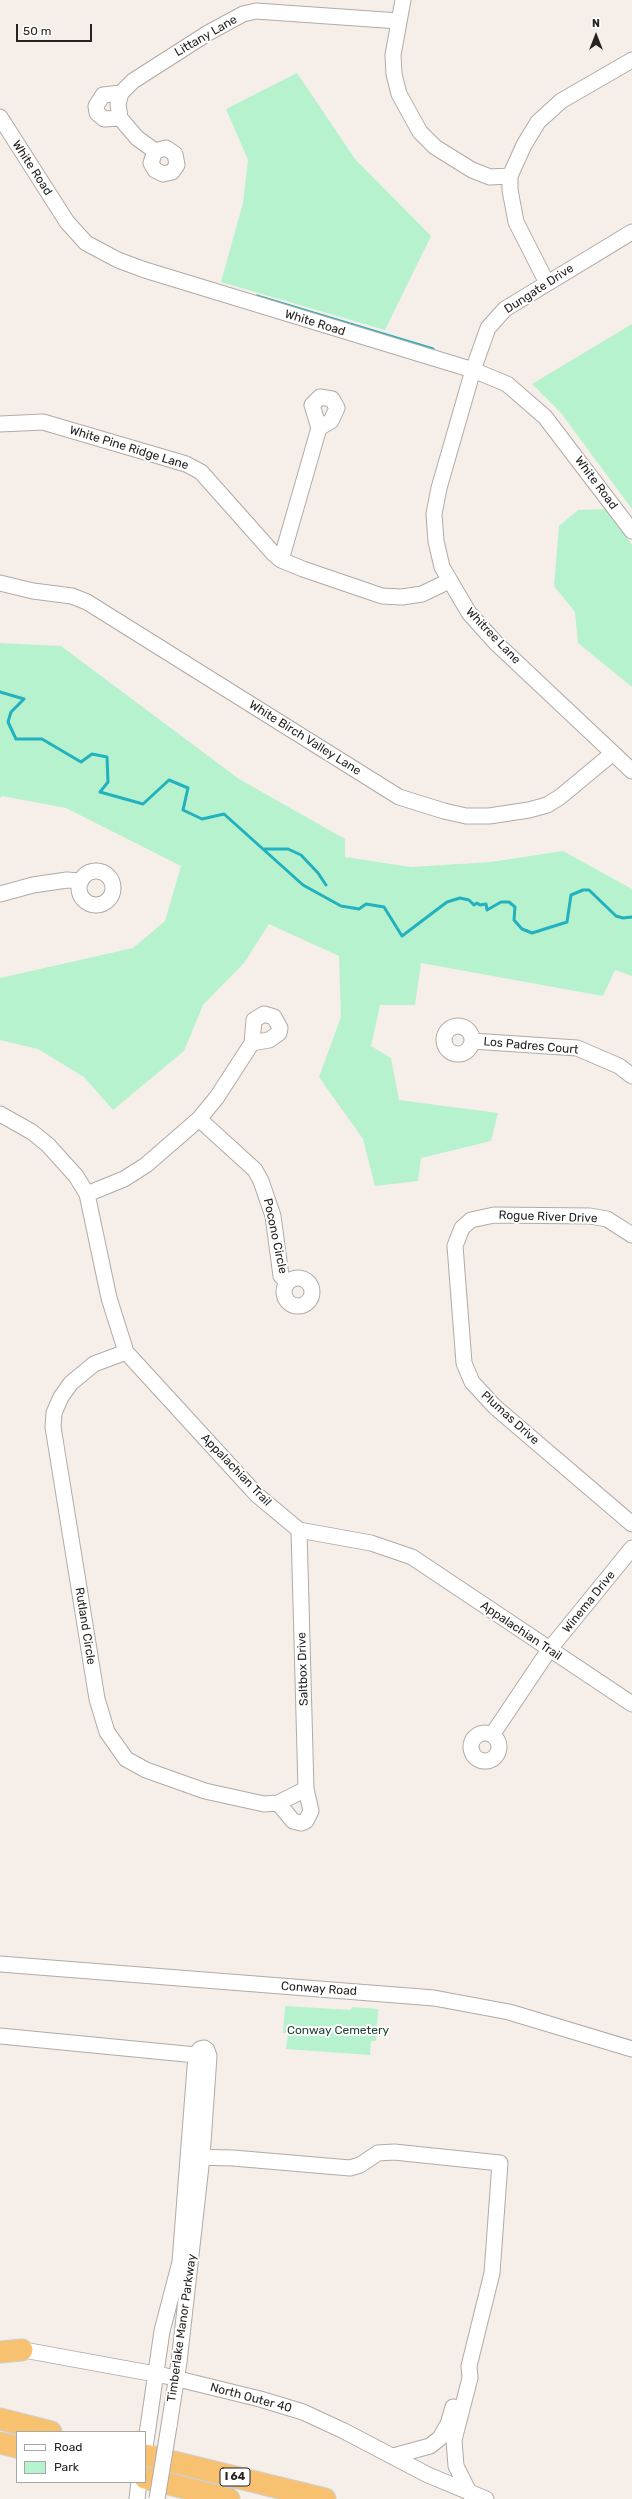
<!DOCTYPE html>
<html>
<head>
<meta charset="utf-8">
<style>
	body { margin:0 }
	#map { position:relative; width:632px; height:2499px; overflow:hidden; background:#f6eee8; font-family:Rubik,sans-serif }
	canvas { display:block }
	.legend { position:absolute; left:16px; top:2431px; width:130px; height:52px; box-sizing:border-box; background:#fff; border:1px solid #a8a7a6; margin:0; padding:5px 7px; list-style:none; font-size:12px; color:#262321 }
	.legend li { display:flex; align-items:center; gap:8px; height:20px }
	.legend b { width:20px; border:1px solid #a8a7a6 }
	.north { position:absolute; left:576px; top:16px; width:40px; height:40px; -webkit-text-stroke:3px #fff; paint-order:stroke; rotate:0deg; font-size:11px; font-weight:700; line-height:16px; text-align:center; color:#262321 }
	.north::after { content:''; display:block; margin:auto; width:14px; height:18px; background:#262321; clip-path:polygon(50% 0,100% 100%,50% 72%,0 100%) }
	.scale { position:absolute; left:16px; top:24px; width:76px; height:18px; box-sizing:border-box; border:2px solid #262321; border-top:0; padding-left:5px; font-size:12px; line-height:14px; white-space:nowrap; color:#262321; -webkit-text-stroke:3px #fff; paint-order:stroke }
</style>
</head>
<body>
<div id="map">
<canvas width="632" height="2499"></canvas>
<ul class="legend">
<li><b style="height:5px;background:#fff"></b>Road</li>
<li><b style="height:11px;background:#b7f2ce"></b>Park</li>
</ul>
<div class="north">N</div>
<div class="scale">50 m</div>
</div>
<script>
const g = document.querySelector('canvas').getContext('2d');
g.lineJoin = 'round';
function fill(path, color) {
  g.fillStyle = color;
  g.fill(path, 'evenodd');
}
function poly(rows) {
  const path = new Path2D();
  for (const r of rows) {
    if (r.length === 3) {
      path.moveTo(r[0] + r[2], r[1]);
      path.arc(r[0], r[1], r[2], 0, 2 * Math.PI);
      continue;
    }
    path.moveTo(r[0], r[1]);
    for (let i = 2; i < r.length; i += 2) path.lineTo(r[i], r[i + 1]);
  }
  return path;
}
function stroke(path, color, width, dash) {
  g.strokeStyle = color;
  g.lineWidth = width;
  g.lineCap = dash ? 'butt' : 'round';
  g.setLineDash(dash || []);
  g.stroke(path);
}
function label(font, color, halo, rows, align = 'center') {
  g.font = font + ' Rubik,sans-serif';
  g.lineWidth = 4;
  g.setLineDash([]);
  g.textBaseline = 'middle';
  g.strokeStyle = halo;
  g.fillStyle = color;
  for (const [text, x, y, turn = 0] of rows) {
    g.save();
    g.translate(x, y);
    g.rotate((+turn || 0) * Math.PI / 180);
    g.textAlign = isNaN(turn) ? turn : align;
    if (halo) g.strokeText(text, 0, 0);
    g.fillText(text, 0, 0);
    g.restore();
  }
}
const green = poly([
	[297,73,355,159,431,236,385,330,221,282,243,203,248,160,226,109],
	[632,324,632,509,561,413,532,384],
	[609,509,632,545,632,687,578,643,575,612,554,586,559,526,578,510],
	[0,643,61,646,239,779,345,839,345,857,411,867,491,862,563,851,632,889,632,976,615,970,603,996,421,963,415,1005,380,1005,371,1046,391,1058,399,1100,498,1113,491,1141,421,1158,418,1181,375,1186,363,1139,319,1077,341,1017,339,956,269,924,244,963,203,1005,184,1051,113,1110,84,1077,38,1049,0,1040,0,978,133,948,165,921,181,866,66,808,2,796,0,798],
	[285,2006,351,2010,352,2007,378,2009,376,2041,371,2041,370,2055,286,2049,288,2033,283,2033]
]);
const stream = poly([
	[257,296,433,349],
	[0,692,24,699,11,712,8,722,16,739,42,739,81,762,92,754,107,757,108,782,100,792,143,804,169,780,188,788,183,810,202,819,224,814,303,885,341,906,359,909,366,904,384,907,402,936,447,902,460,898,469,900,474,905,477,903,480,905,486,904,487,910,501,902,509,902,515,907,514,920,522,929,532,933,567,922,571,895,583,890,589,890,616,916,623,918,632,917],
	[264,849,288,849,301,855,318,873,326,885]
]);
const minor = poly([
	[403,0,393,55,394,74,399,94,420,132,435,147,472,170,490,177,510,176],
	[0,117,67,222,86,243,118,260,145,270,473,370,507,384,545,417,632,531],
	[120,118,104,119,97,113,96,106,103,95,121,93],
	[155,151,166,148,175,154,177,165,172,172,163,174,155,170,151,163,155,151,137,138,120,118,118,104,121,93,133,81,208,33,243,14,256,11,399,21],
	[632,232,505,309,488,328,473,370,439,488,434,514,436,541,442,567,469,613,496,643,632,771],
	[547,283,516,222,510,190,510,176,524,145,538,122,561,101,632,60],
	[320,397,332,399,337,408,331,421,319,428,312,405,320,397],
	[0,424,43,422,186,464,201,472,273,553,281,560,303,569,382,596,402,597,422,594,449,581],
	[281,560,319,428],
	[0,583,33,591,72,596,87,602,399,797,444,811,466,816,489,816,529,810,547,805,560,797,613,753],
	[96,888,17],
	[0,894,33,885,67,880,81,881],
	[458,1040,14],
	[472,1041,577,1048,619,1066,632,1076],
	[0,1114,32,1132,48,1145,76,1176,87,1194,109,1298,126,1352,257,1495,299,1530,371,1543,412,1557,632,1704],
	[199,1119,255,1170,261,1181,273,1216,281,1276,287,1282],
	[87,1194,124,1179,146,1165,199,1119,217,1097,252,1043,254,1020,264,1014,274,1017,280,1028,279,1033,269,1040,252,1043],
	[632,1235,607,1219,590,1216,494,1215,471,1220,462,1228,455,1246,464,1363,472,1382,495,1407,632,1524],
	[298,1292,14],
	[126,1352,94,1364,71,1383,61,1397,54,1413,53,1427,97,1699,107,1732,126,1759,146,1770,205,1791,264,1804,278,1803,306,1789,299,1530],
	[485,1747,14],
	[492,1735,549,1650,632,1548],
	[278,1803,293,1821,301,1823,306,1821,311,1811,306,1789],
	[0,1964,434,1998,509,2012,632,2049],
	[0,2036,196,2055],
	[193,2157,233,2158,350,2168,360,2165,378,2153,394,2152,500,2163,492,2273,469,2366,470,2378,454,2440,456,2466,470,2494],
	[13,2348,166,2376,260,2399,303,2412,344,2431,428,2475,486,2499],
	[145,2448,162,2331,180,2262,196,2055,200,2049,204,2048,207,2050,209,2056,202,2157,179,2362,169,2426],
	[393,2456,430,2446,440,2438,448,2424,453,2407],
	[137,2499,139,2482]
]);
const highway = poly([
	[0,2352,22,2350],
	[0,2419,51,2432],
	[0,2443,17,2447],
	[145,2455,325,2499],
	[145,2478,229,2499]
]);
const minorBridge = poly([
	[157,2499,169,2426]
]);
const shields = [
	[235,2477,30]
];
const shieldNames = [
	["I 64",235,2477]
];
const streetNames = [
	["Littany Lane",206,36,-30],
	["White Road",32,168,57],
	["Dungate Drive",539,289,-33],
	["White Road",315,323,17],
	["White Pine Ridge Lane",129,448,17],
	["White Road",596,483,53],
	["Whitree Lane",493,636,46],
	["White Birch Valley Lane",305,738,32],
	["Los Padres Court",531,1046,5],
	["Rogue River Drive",548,1217,2],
	["Pocono Circle",275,1236,78],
	["Plumas Drive",510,1418,42],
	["Appalachian Trail",236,1470,46],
	["Winema Drive",589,1602,-51],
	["Rutland Circle",85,1626,81],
	["Appalachian Trail",521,1631,34],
	["Saltbox Drive",303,1669,-92],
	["Conway Road",319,1989,4],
	["Timberlake Manor Parkway",182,2328,-82],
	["North Outer 40",251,2398,15]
];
const parkNames = [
	["Conway Cemetery",338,2031]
];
fill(green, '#b7f2ce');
stroke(stream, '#22b1be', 3);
stroke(minor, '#b2aaa5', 17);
stroke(highway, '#cfcfce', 23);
stroke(minor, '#fff', 15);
stroke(highway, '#f7c170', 21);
stroke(minorBridge, '#b2aaa5', 17, []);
stroke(minorBridge, '#fff', 15);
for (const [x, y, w] of shields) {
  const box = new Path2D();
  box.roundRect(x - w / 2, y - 9, w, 18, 3);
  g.fillStyle = '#fff';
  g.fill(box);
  stroke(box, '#262321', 1);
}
label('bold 11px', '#262321', null, shieldNames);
label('12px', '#262321', '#fff', streetNames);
label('12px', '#1d432e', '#fff', parkNames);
</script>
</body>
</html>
